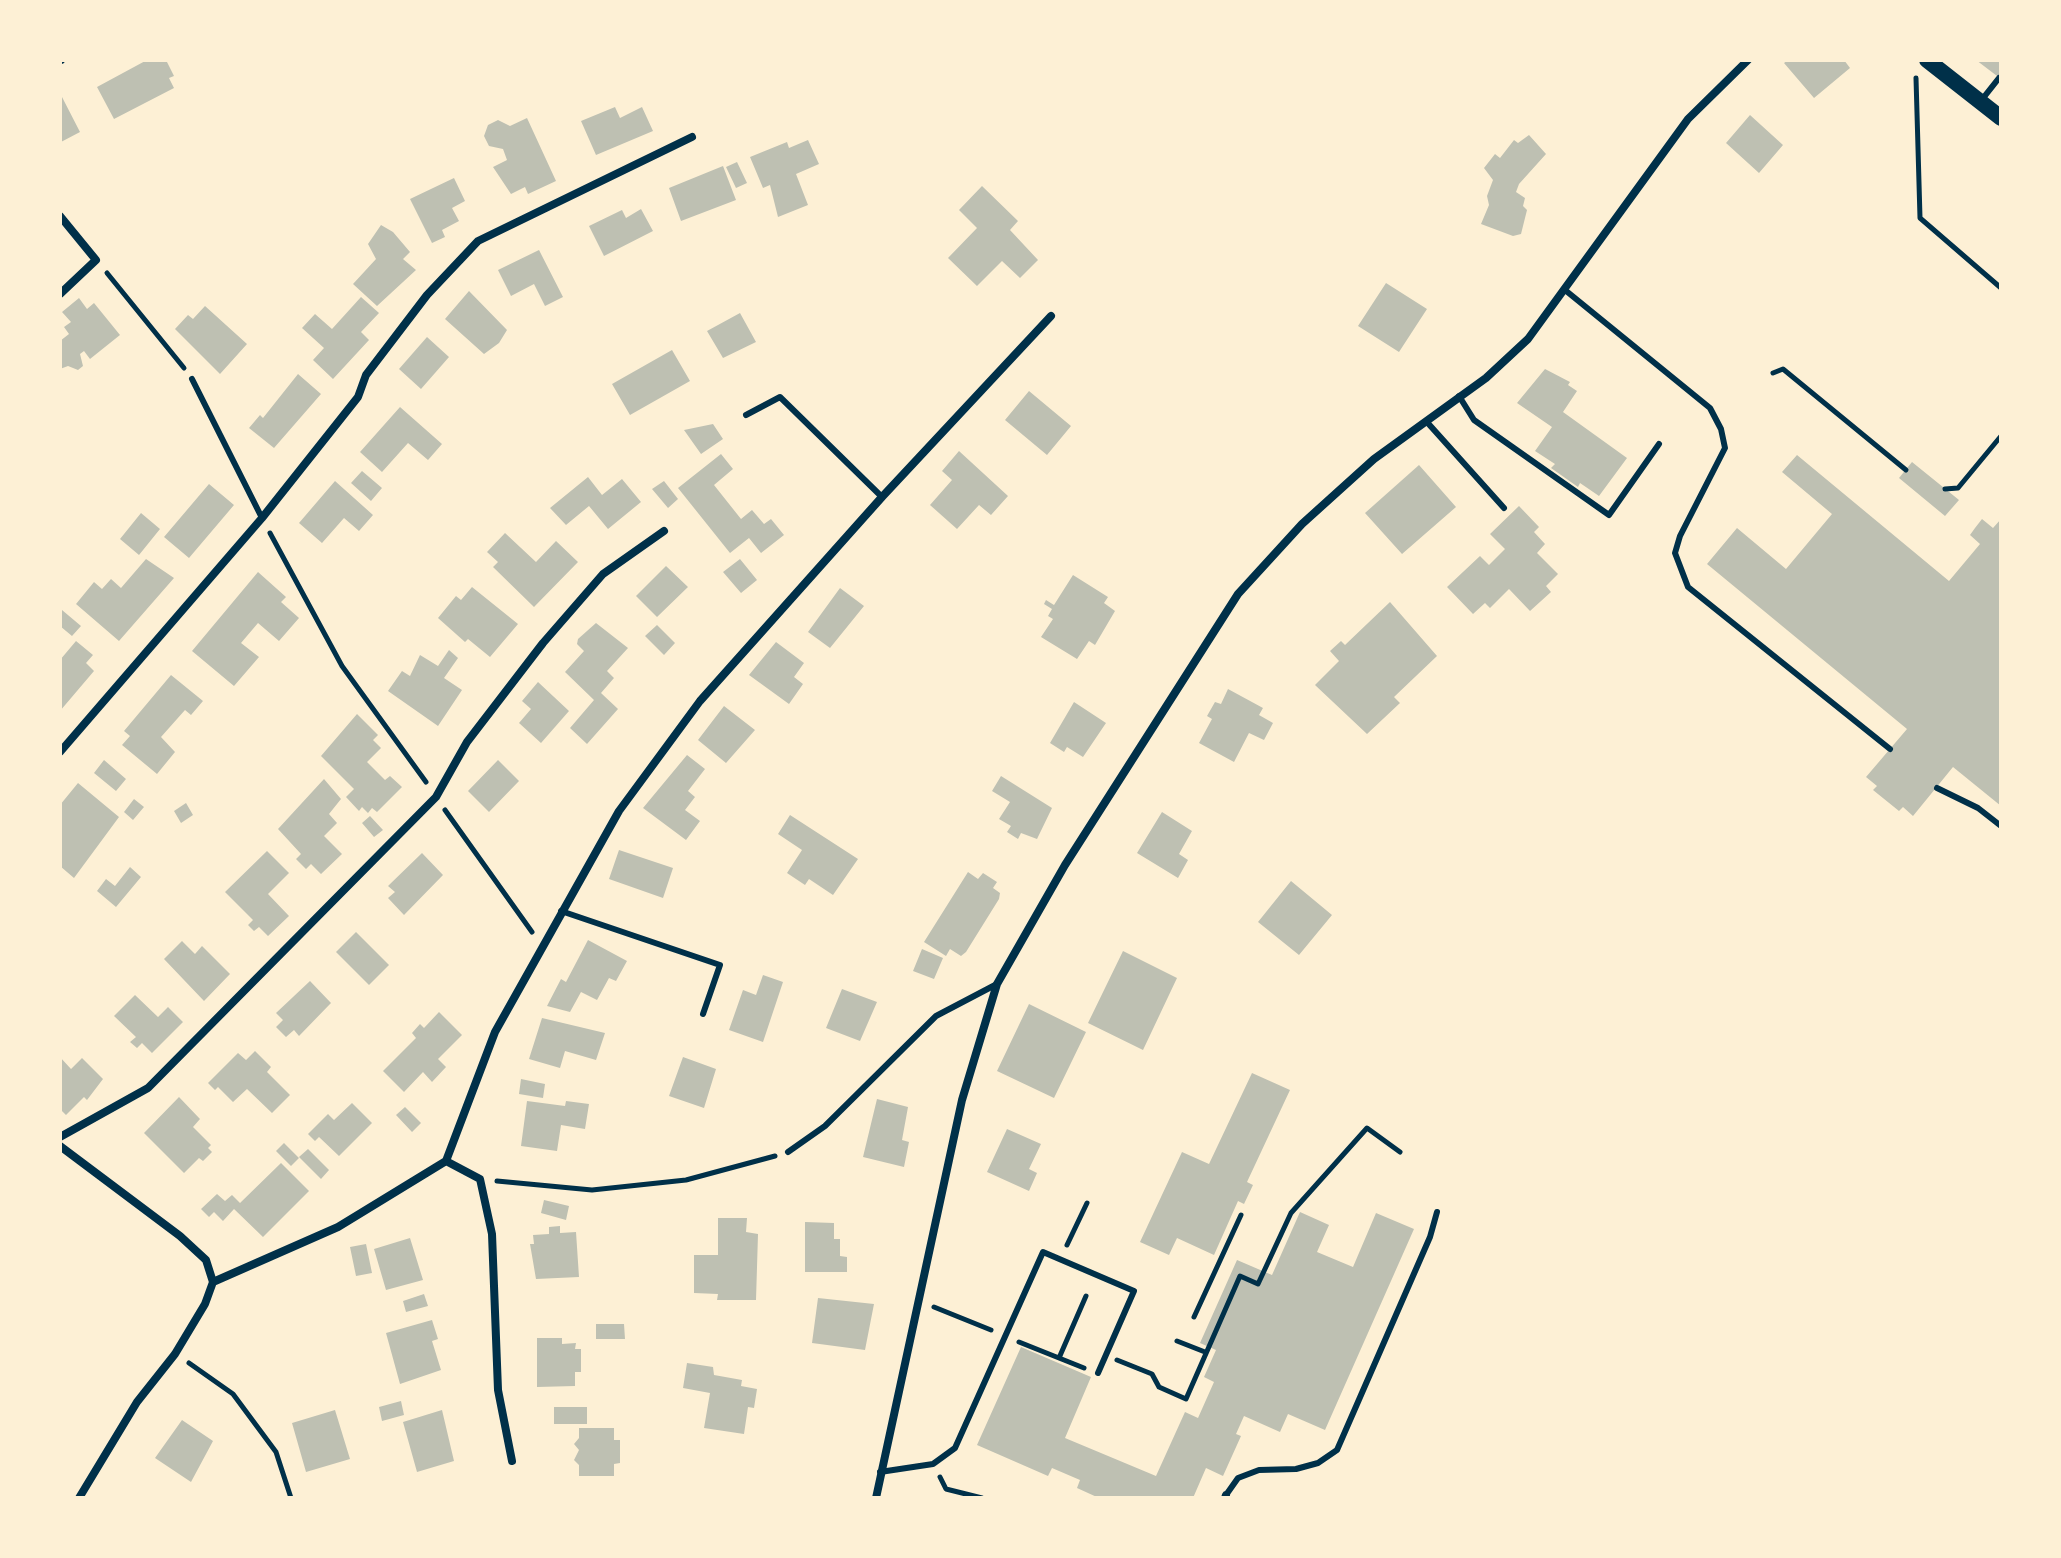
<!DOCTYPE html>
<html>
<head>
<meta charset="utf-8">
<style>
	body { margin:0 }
	#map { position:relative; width:2061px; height:1558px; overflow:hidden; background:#fdf0d5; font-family:"Fira Sans",sans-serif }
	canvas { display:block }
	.frame { position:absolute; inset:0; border:62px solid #fdf0d5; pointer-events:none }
</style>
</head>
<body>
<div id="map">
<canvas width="2061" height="1558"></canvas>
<div class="frame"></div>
</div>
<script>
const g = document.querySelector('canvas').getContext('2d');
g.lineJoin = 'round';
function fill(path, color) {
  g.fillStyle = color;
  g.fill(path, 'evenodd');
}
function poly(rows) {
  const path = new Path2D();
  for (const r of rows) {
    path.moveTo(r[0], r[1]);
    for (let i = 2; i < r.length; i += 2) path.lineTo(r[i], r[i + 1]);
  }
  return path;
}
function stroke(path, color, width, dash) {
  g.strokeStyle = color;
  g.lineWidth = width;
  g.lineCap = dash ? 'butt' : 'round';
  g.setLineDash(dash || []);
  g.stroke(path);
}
const building = poly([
	[147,60,166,60,174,76,169,78,174,88,114,119,97,87],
	[1788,60,1844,60,1850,68,1814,98,1784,63],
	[1976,60,2001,60,2001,79],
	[62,97,80,132,61,142,60,99],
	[615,107,620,118,642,107,653,131,596,155,581,121],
	[1750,115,1783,145,1759,173,1726,143],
	[527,118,556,181,528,194,525,187,511,194,493,167,507,160,503,149,489,146,484,136,488,125,498,120,510,126],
	[1529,135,1546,154,1519,184,1516,192,1525,198,1523,206,1527,210,1521,234,1513,236,1481,224,1489,205,1487,196,1493,180,1484,168,1495,154,1500,158,1514,140,1518,143],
	[808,140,819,164,796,174,808,205,778,217,770,185,763,188,750,157,787,142,789,148],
	[737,162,747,183,736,188,726,167],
	[723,166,736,200,681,221,669,188],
	[454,178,465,201,452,208,459,221,442,230,445,237,432,243,410,199],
	[982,186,1018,221,1010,230,1038,260,1020,278,1002,261,977,286,948,258,977,228,959,210],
	[641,209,653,231,604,256,589,226,622,210,626,218],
	[381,225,393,232,410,252,403,259,416,270,377,306,353,284,376,259,368,244],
	[539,250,563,297,545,306,534,284,511,296,498,270],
	[1386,283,1427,309,1399,352,1358,326],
	[469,291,507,330,499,343,484,354,445,319],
	[361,297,379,313,361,332,369,340,333,379,313,360,324,348,302,328,315,314,332,329],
	[79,298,87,309,94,303,120,335,90,359,84,351,80,354,83,366,78,370,68,366,60,369,60,341,69,334,64,327,71,322,62,312],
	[205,306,247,344,220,374,175,329,188,315,193,319],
	[740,313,756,342,723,358,707,331],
	[427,337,449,357,421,389,399,369],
	[672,350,690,381,630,415,612,384],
	[1545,369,1570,382,1568,385,1577,391,1563,412,1627,458,1599,496,1580,483,1578,487,1551,468,1555,464,1535,451,1552,427,1517,403],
	[298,374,321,394,274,448,249,428,260,415,263,418],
	[1029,391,1071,426,1047,455,1005,420],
	[400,407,442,444,428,460,408,443,382,472,360,452],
	[713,424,723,439,701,454,684,430],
	[959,451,1008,496,991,515,979,505,957,529,930,505,952,480,942,471],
	[721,454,733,469,714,485,741,519,752,510,764,524,771,519,784,535,761,553,749,538,730,553,678,488],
	[1797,455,1949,581,1980,544,1970,535,1975,528,1982,519,1993,528,2001,519,2001,806,1953,767,1913,816,1903,807,1899,811,1873,790,1877,786,1866,777,1907,729,1707,564,1737,528,1786,569,1832,514,1782,472],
	[1912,462,1959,500,1945,516,1899,478],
	[1419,465,1456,507,1402,554,1365,513],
	[362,471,382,488,371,501,351,483],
	[588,477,602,495,622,479,641,502,608,529,589,506,566,525,550,508],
	[335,481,373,515,359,531,344,518,322,543,299,523],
	[664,481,678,499,668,508,652,489],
	[209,484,234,505,189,558,164,537],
	[1519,506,1539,527,1534,532,1545,544,1537,553,1558,574,1546,586,1551,592,1530,611,1509,589,1490,608,1485,603,1473,614,1447,587,1480,556,1489,565,1505,549,1490,534],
	[141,513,160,529,139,555,120,539],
	[505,533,536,562,556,541,578,562,534,607,493,567,498,562,487,552],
	[146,559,174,578,119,641,76,604,94,582,102,589,111,579,121,588],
	[740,559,757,580,741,593,723,572],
	[666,566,688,587,657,617,636,596],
	[258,572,286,597,281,602,299,618,279,641,258,623,241,643,259,657,234,686,192,651],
	[1073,575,1108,597,1104,603,1115,611,1095,645,1089,641,1077,659,1041,637,1053,619,1048,616,1052,609,1044,604,1046,600,1054,605],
	[472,587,518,624,490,657,468,639,465,642,438,618,456,596,461,600],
	[840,588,864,606,830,648,808,632],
	[1390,602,1437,656,1394,697,1400,703,1367,734,1315,685,1339,661,1330,651,1341,641,1345,645],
	[62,610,81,626,72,636,60,626],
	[596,623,628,648,607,671,614,678,601,693,618,709,587,744,570,728,594,700,565,672,584,651,577,644,578,639],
	[657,625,675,643,664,655,645,636],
	[76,641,93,655,86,663,94,671,60,711,60,660],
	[776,642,804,663,794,677,803,684,789,704,749,675],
	[449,650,458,658,444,678,462,690,438,726,388,691,402,671,410,676,420,655,438,666],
	[171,675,203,701,191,715,185,710,161,737,175,752,157,774,122,745,130,736,124,731],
	[538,682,569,711,541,743,519,723,531,709,522,701],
	[1228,689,1263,708,1259,715,1273,723,1264,740,1249,733,1234,762,1199,743,1212,719,1207,716,1215,702,1221,704],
	[1074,702,1106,723,1083,757,1067,747,1064,752,1050,743],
	[724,706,755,730,726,763,698,740],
	[357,714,378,735,373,740,381,748,367,762,385,780,390,776,402,787,377,812,372,808,368,813,362,807,359,811,346,797,354,789,321,756],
	[687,755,705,769,688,791,695,797,685,810,700,821,686,840,643,808],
	[104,760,126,779,116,791,94,773],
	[498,760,519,781,489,812,468,791],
	[1001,776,1052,808,1037,839,1021,833,1018,839,1007,832,1011,826,999,819,1010,802,992,791],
	[324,779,341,799,329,814,337,823,324,836,342,854,321,874,311,864,306,869,296,859,301,854,278,829],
	[78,783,119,817,74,878,60,866,60,805],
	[134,799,144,807,133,820,124,812],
	[186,803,193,815,181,823,174,811],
	[1162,812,1192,831,1179,854,1188,860,1178,878,1137,853],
	[790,815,858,859,833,895,809,879,805,885,787,873,802,850,778,834],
	[370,816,383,830,374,837,362,823],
	[619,850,673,868,663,898,609,879],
	[267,851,289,873,268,894,289,916,268,936,259,927,254,931,248,925,253,920,225,892],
	[422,853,443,875,404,915,388,898,395,892,388,886],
	[130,867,141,877,116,907,97,891,106,879,115,886],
	[968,872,978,879,983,873,997,882,993,888,1000,893,999,899,966,952,961,956,950,949,946,956,924,942],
	[1291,881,1332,915,1299,955,1258,922],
	[356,932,389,965,369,985,336,952],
	[588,940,627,961,616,981,609,978,597,1000,581,992,570,1012,547,1006,561,979,566,982],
	[182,941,195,954,202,946,230,974,204,1001,164,959],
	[922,949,943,958,934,979,913,971],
	[1123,951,1177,978,1143,1050,1088,1023],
	[763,975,783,982,763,1042,729,1030,743,990,756,995],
	[310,981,331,1003,299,1036,294,1030,286,1037,276,1027,283,1020,276,1013],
	[842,989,877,1002,860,1041,826,1028],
	[135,995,158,1017,168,1007,183,1022,152,1053,142,1043,137,1048,130,1042,136,1037,114,1016],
	[1029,1004,1086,1032,1054,1098,997,1071],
	[439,1012,462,1035,438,1059,446,1067,432,1082,423,1072,404,1092,383,1071,416,1038,412,1033,420,1024,424,1028],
	[542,1018,605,1033,596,1060,565,1051,560,1068,529,1059],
	[255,1051,271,1067,267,1072,290,1095,272,1113,247,1089,233,1102,218,1087,215,1090,208,1083,238,1053,246,1060],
	[60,1057,71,1069,82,1058,103,1079,87,1100,84,1097,66,1115,60,1109],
	[683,1057,716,1069,704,1108,669,1096],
	[1252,1073,1290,1090,1247,1182,1253,1185,1244,1204,1238,1201,1214,1255,1177,1238,1169,1255,1140,1242,1182,1152,1209,1164],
	[521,1079,545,1084,543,1098,519,1094],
	[179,1097,200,1119,193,1127,211,1145,208,1148,212,1152,203,1161,199,1158,184,1173,144,1133],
	[877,1099,908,1107,902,1140,909,1142,904,1167,863,1157],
	[527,1101,565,1106,566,1101,589,1104,585,1129,561,1125,557,1151,521,1146],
	[352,1103,372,1123,339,1156,319,1137,315,1141,308,1134,328,1114,334,1120],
	[405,1107,421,1123,412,1132,396,1115],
	[1007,1129,1041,1144,1029,1169,1037,1173,1029,1191,987,1172],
	[284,1143,299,1158,291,1166,276,1151],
	[308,1149,329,1170,321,1179,299,1157],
	[281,1163,309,1191,263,1237,234,1209,223,1221,214,1212,209,1217,201,1209,217,1194,225,1201,232,1195,240,1203],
	[544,1200,569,1206,566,1220,541,1213],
	[1300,1212,1329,1225,1317,1252,1353,1267,1376,1213,1414,1229,1325,1430,1288,1414,1280,1432,1244,1416,1236,1434,1241,1436,1223,1476,1206,1468,1193,1498,1099,1498,1077,1488,1080,1480,1052,1468,1048,1476,977,1445,1021,1347,1091,1377,1065,1438,1156,1476,1185,1412,1198,1418,1214,1382,1204,1377,1216,1350,1200,1343,1237,1260,1272,1275],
	[718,1218,747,1218,746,1232,758,1234,756,1300,717,1300,718,1294,694,1293,694,1255,718,1255],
	[805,1222,834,1223,834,1239,840,1239,840,1256,847,1257,847,1272,805,1272],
	[560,1226,560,1233,576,1232,579,1277,536,1279,530,1244,534,1244,533,1235,549,1234,549,1227],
	[410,1238,423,1280,386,1290,374,1249],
	[366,1244,372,1273,356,1276,350,1247],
	[424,1294,428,1306,406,1312,403,1301],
	[818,1298,874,1304,865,1350,812,1343],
	[432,1320,438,1339,432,1341,441,1370,400,1384,386,1333],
	[596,1324,624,1324,625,1339,596,1339],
	[537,1338,562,1338,562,1344,576,1343,575,1349,581,1349,581,1372,575,1372,575,1386,537,1387],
	[687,1363,713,1367,714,1375,742,1380,741,1386,757,1389,754,1408,748,1407,744,1434,704,1428,710,1393,683,1388],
	[401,1401,404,1415,382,1421,379,1407],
	[554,1407,587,1407,587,1424,554,1424],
	[335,1410,350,1459,306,1472,292,1423],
	[442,1410,454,1461,417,1472,403,1422],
	[182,1420,213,1441,191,1482,155,1458],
	[579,1428,614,1428,614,1440,620,1440,620,1463,614,1464,614,1476,579,1476,579,1465,574,1460,579,1450,574,1444,579,1438]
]);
const path = poly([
	[1916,78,1920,218,2001,288],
	[107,273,184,368],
	[1773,373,1783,369,1906,470],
	[1945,489,1958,488,2001,436],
	[270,533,342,666,426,782],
	[445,810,532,932],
	[497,1181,592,1190,686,1180,775,1156],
	[1067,1245,1087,1203],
	[934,1307,991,1330],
	[1194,1317,1241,1215],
	[1177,1341,1205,1352],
	[1019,1342,1084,1368],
	[1059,1358,1086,1296],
	[1117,1360,1152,1374,1159,1387,1186,1399,1240,1276,1258,1284,1291,1213,1367,1128,1400,1152],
	[189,1363,233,1394,276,1452,291,1498],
	[940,1477,946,1489,982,1498]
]);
const service = poly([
	[1980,102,1999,78],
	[1565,290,1710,408,1721,429,1725,448,1680,536,1675,553,1688,587,1890,749],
	[192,379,262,518],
	[1459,396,1474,420,1609,515,1659,444],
	[746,415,780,397,882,497],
	[1426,421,1504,508],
	[1937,788,1978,808,2001,826],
	[561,911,720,965,703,1014],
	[788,1152,825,1126,936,1016,997,984],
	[880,1472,933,1464,955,1448,1043,1252,1134,1291,1098,1373],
	[1226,1495,1238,1478,1259,1470,1296,1469,1318,1463,1337,1450,1430,1237,1437,1212]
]);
const minor = poly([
	[60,60,61,60],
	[60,216,96,260,60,294],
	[60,752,262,518,358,397,366,375,427,295,478,241,692,137],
	[60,1137,148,1088,436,797,467,742,543,643,603,574,664,531],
	[60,1146,180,1236,206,1260,213,1282],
	[446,1161,480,1179,492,1234,498,1390,512,1461],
	[213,1282,338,1227,446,1161,495,1032,619,811,700,701,882,497,1051,316],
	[79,1498,137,1402,175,1354,205,1304,213,1282],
	[876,1498,962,1100,997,984,1065,865,1238,594,1302,524,1374,459,1486,378,1528,339,1688,119,1748,60],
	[1225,1498,1226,1495]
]);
const secondary = poly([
	[1927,60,2001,118]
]);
fill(building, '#bec0b2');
stroke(path, '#003049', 5);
stroke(service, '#003049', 6);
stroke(minor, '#003049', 8);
stroke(secondary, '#003049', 16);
</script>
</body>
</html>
